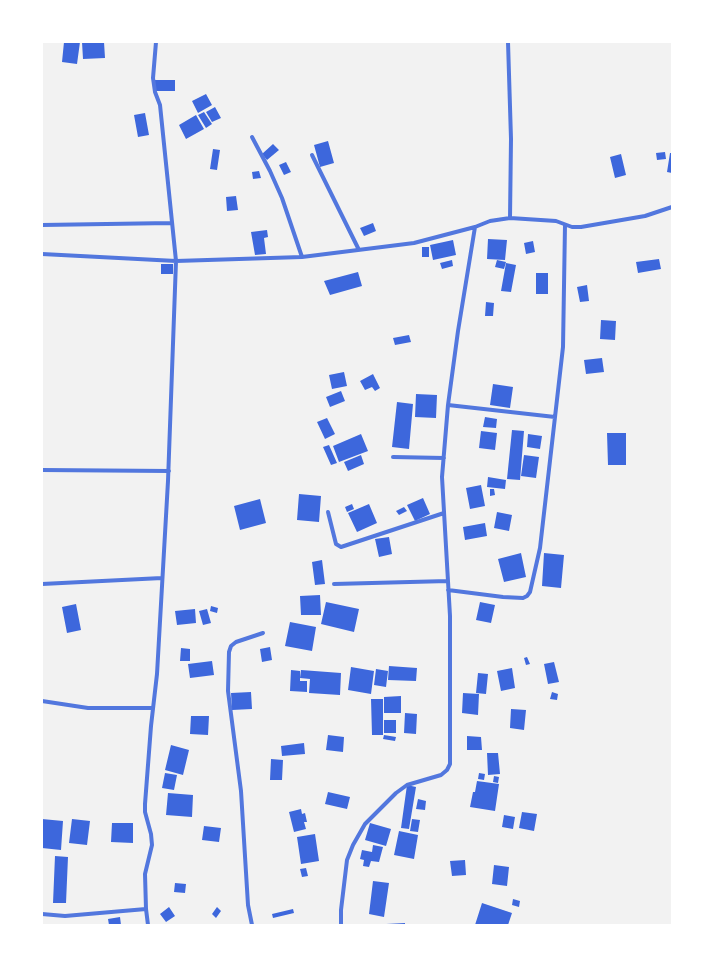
<!DOCTYPE html>
<html>
<head>
<meta charset="utf-8">
<style>
	body { margin:0 }
	#map { position:relative; width:714px; height:967px; overflow:hidden; background:#f2f2f2; font-family:Inter,sans-serif }
	canvas { display:block }
	.frame { position:absolute; inset:0; border:43px solid #fff; pointer-events:none }
</style>
</head>
<body>
<div id="map">
<canvas width="714" height="967"></canvas>
<div class="frame"></div>
</div>
<script>
const g = document.querySelector('canvas').getContext('2d');
g.lineJoin = 'round';
function fill(path, color) {
  g.fillStyle = color;
  g.fill(path, 'evenodd');
}
function poly(rows) {
  const path = new Path2D();
  for (const r of rows) {
    path.moveTo(r[0], r[1]);
    for (let i = 2; i < r.length; i += 2) path.lineTo(r[i], r[i + 1]);
  }
  return path;
}
function stroke(path, color, width, dash) {
  g.strokeStyle = color;
  g.lineWidth = width;
  g.lineCap = dash ? 'butt' : 'round';
  g.setLineDash(dash || []);
  g.stroke(path);
}
const building = poly([
	[64,42,80,42,77,64,62,62],
	[82,42,104,42,105,58,83,59],
	[155,80,175,80,175,91,155,91],
	[206,94,212,105,198,113,192,101],
	[215,107,221,118,212,122,206,112],
	[204,112,212,124,206,128,198,115],
	[145,113,149,135,138,137,134,115],
	[196,115,204,129,186,139,179,125],
	[328,141,334,163,320,167,314,145],
	[273,144,279,150,267,160,262,154],
	[213,149,220,150,217,170,210,169],
	[665,152,666,159,657,160,656,153],
	[670,153,672,153,672,173,667,172],
	[621,154,626,175,615,178,610,157],
	[286,162,291,172,284,175,279,165],
	[259,171,261,178,253,179,252,172],
	[236,196,238,210,227,211,226,197],
	[373,223,376,231,364,236,360,228],
	[267,230,268,237,264,238,266,254,255,255,251,232],
	[488,239,507,240,505,260,487,259],
	[453,240,456,255,433,260,430,245],
	[533,241,535,252,526,254,524,243],
	[422,247,429,247,429,257,422,257],
	[659,259,661,269,638,273,636,262],
	[452,260,453,266,442,269,440,263],
	[497,260,506,262,504,269,495,267],
	[506,263,516,265,511,292,501,291],
	[161,264,173,264,173,274,161,274],
	[358,272,362,286,330,295,324,281],
	[536,273,548,273,548,294,536,294],
	[587,285,589,301,580,302,577,287],
	[486,302,494,303,493,316,485,316],
	[601,320,616,321,615,340,600,339],
	[409,335,411,342,395,345,393,338],
	[602,358,604,372,586,374,584,360],
	[344,372,347,386,332,389,329,375],
	[373,374,380,388,375,391,372,387,365,390,360,381],
	[493,384,513,387,510,408,490,405],
	[341,391,345,401,330,407,326,397],
	[416,394,437,395,436,418,415,417],
	[397,402,413,404,409,449,392,447],
	[485,417,497,419,496,428,483,427],
	[327,418,335,434,325,439,317,422],
	[512,430,524,431,520,480,507,479],
	[481,431,497,433,495,450,479,448],
	[607,433,626,433,626,465,608,465],
	[361,434,368,451,339,462,333,446],
	[528,434,542,436,540,449,527,447],
	[329,445,337,463,331,465,323,447],
	[361,455,364,464,348,471,344,462],
	[524,455,539,457,536,478,521,476],
	[488,477,506,480,505,489,487,487],
	[481,485,485,506,470,509,466,488],
	[490,489,494,489,495,495,490,496],
	[299,494,321,496,319,522,297,520],
	[423,498,430,514,415,521,407,505],
	[260,499,266,523,240,530,234,506],
	[352,504,354,509,347,512,345,507],
	[369,504,377,523,357,532,348,513],
	[404,507,407,511,399,515,396,511],
	[497,512,512,515,509,531,494,528],
	[485,523,487,536,465,540,463,527],
	[389,537,392,554,379,557,375,539],
	[521,553,526,577,504,582,498,559],
	[544,553,564,555,561,588,542,586],
	[322,560,325,584,315,585,312,562],
	[320,595,321,615,301,615,300,596],
	[326,602,359,609,354,632,321,624],
	[480,602,495,605,491,623,476,620],
	[76,604,81,630,67,633,62,607],
	[211,606,218,608,217,613,210,611],
	[195,609,196,623,177,625,175,611],
	[207,609,211,623,203,625,199,611],
	[290,622,316,627,312,651,285,646],
	[270,647,272,660,262,662,260,649],
	[181,648,190,649,190,661,180,661],
	[527,657,530,664,526,665,524,658],
	[212,661,214,675,190,678,188,664],
	[554,662,559,682,548,684,544,664],
	[389,666,417,668,416,681,388,680],
	[351,667,374,671,371,694,348,690],
	[512,668,515,688,501,691,497,671],
	[376,669,388,671,386,687,374,685],
	[291,670,300,671,300,681,307,681,307,692,290,691],
	[301,670,341,673,340,695,309,693,310,679,300,678],
	[478,673,488,674,486,694,476,693],
	[251,692,252,709,232,710,231,693],
	[552,692,558,694,557,700,550,699],
	[463,693,479,694,478,715,462,713],
	[401,696,401,713,384,713,384,697],
	[371,699,383,699,383,735,372,735],
	[511,709,526,710,524,730,510,728],
	[405,713,417,714,416,734,404,733],
	[191,716,209,716,208,735,190,734],
	[384,720,396,720,396,733,384,733],
	[328,735,344,737,343,752,326,750],
	[384,735,396,737,395,741,383,739],
	[467,736,481,737,482,750,467,750],
	[304,743,305,754,282,756,281,746],
	[171,745,189,750,183,775,165,770],
	[487,753,498,753,500,774,488,775],
	[271,759,283,760,282,780,270,780],
	[165,773,177,775,174,790,162,788],
	[479,773,485,774,484,780,478,779],
	[494,776,499,777,498,783,493,782],
	[477,781,499,784,495,811,470,807,473,792,475,792],
	[407,785,416,787,409,829,401,828],
	[328,792,350,797,347,809,325,804],
	[168,793,193,795,192,817,166,815],
	[418,799,426,801,425,810,416,809],
	[301,809,302,814,305,813,307,822,304,822,306,829,294,832,289,812],
	[522,812,537,814,534,831,519,828],
	[504,815,515,817,513,829,502,827],
	[42,819,63,821,61,850,42,848],
	[72,819,90,821,87,845,69,843],
	[412,819,420,820,418,832,410,831],
	[112,823,133,823,133,843,111,842],
	[370,823,391,829,386,846,365,840],
	[204,826,221,828,219,842,202,840],
	[399,831,418,835,414,859,394,855],
	[315,834,319,861,301,864,297,837],
	[373,845,383,847,379,862,371,861,369,867,363,866,364,860,360,859,362,850,372,852],
	[55,856,68,857,66,903,53,903],
	[465,860,466,875,452,876,450,861],
	[494,865,509,867,507,886,492,884],
	[306,868,308,876,302,877,300,869],
	[373,881,389,883,384,917,369,914],
	[175,883,186,884,185,893,174,892],
	[513,899,520,901,519,907,512,905],
	[482,903,512,913,508,925,475,925],
	[169,907,175,916,166,922,160,914],
	[217,907,221,911,216,918,212,914],
	[293,909,294,913,273,918,272,914],
	[120,917,121,925,109,925,108,919],
	[405,923,405,925,386,925,386,924]
]);
const minor = poly([
	[252,137,270,171,282,198,302,257],
	[312,155,359,250],
	[510,218,556,221,572,227,581,227,645,216,672,207],
	[42,225,171,223],
	[42,254,176,261,302,257,414,243,475,227,490,221,510,218,511,139,508,42],
	[448,405,555,417,540,548,530,592,527,596,523,598,503,597,448,590],
	[555,417,563,347,565,225],
	[393,457,444,458],
	[42,470,169,471],
	[328,512,336,544,341,547,444,513],
	[42,584,162,578],
	[334,584,448,581],
	[42,701,88,708,153,708],
	[42,914,65,916,146,909],
	[148,925,146,909,145,874,152,845,151,834,145,812,145,804,151,726,157,674,168,481,176,261,160,105,155,92,153,78,156,42],
	[252,925,248,905,241,791,228,691,229,652,231,646,236,642,263,633],
	[341,925,341,910,347,860,353,845,365,824,396,793,407,785,441,775,447,770,450,764,450,616,442,477,448,405,458,331,475,227]
]);
fill(building, '#3d67dc');
stroke(minor, '#5277de', 4);
</script>
</body>
</html>
